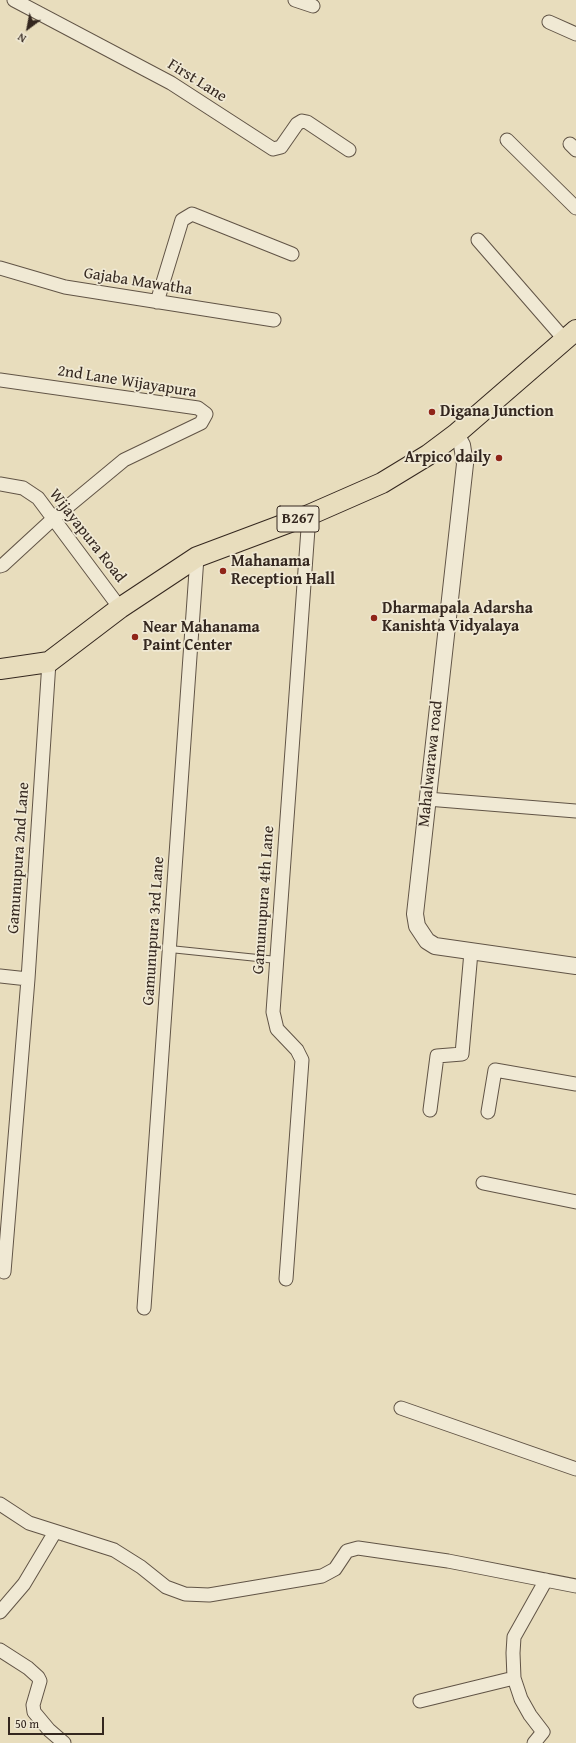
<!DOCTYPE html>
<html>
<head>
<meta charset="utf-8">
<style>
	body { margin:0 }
	#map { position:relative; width:576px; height:1743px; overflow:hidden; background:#e8ddbd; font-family:"Gentium Book Plus",serif }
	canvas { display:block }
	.north { position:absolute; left:8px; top:8px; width:40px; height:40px; -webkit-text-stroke:3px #f0e9d4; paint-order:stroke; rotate:212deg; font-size:11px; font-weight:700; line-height:16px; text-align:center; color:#34271f }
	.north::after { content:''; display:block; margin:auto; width:14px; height:18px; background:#34271f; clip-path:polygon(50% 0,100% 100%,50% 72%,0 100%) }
	.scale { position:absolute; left:8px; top:1717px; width:96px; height:18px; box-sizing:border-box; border:2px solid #34271f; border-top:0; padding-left:5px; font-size:12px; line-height:14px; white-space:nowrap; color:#34271f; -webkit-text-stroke:3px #f0e9d4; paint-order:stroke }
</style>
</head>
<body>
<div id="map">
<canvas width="576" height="1743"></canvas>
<div class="north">N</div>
<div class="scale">50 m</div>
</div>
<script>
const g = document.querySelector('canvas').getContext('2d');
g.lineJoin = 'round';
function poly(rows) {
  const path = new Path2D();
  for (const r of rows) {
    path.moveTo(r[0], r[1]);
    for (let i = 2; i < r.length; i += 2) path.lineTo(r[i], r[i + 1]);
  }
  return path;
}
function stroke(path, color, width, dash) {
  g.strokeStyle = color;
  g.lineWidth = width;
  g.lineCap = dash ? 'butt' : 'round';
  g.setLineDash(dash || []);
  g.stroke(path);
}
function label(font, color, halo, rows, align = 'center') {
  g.font = font + ' "Gentium Book Plus",serif';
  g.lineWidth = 3.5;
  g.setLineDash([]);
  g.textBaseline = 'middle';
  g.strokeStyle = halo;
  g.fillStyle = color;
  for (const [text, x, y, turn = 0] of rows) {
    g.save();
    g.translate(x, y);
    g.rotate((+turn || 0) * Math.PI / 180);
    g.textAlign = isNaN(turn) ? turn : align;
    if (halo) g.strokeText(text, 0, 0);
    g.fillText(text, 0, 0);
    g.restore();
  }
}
const service = poly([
	[170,949,277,960]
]);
const minor = poly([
	[14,0,171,83,273,149,281,147,297,124,302,121,307,122,349,150],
	[295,0,313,6],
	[549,22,576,34],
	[507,140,576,208],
	[570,144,576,150],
	[478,240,565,340],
	[0,268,65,287,274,320],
	[157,302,182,220,192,214,292,254],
	[0,380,198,408,206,414,201,423,124,460,54,518,3,565,0,566],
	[0,484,23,488,38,498,120,608],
	[427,799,576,811],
	[0,976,28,979],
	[430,1110,437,1056,462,1054,471,952],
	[488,1112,495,1070,576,1084],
	[483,1183,576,1202],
	[4,1272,28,979,49,662],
	[286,1279,302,1060,297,1050,277,1029,273,1012,309,515],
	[144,1308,197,557],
	[401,1408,576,1469],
	[0,1504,29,1523,114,1550,141,1567,166,1587,185,1594,209,1595,322,1576,335,1569,347,1551,358,1548,448,1561,576,1586],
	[0,1612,24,1584,55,1532],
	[0,1650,28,1668,38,1677,40,1681,33,1705,34,1712,49,1730,64,1743],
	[514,1678,521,1699,530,1715,543,1732,534,1743],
	[420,1701,514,1678,513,1653,514,1637,546,1580]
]);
const tertiary = poly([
	[456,434,462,445,465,464,415,914,417,926,427,941,435,946,576,966]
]);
const primary = poly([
	[0,669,49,662,120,608,197,557,309,515,382,483,428,455,456,434,576,330]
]);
const markers = [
	[432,412,4,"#8f2418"],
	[499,458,4,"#8f2418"],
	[223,571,4,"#8f2418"],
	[374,618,4,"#8f2418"],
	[135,637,4,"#8f2418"]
];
const shields = [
	[298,519,42]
];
const shieldNames = [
	["B267",298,519]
];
const streetNames = [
	["First Lane",197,81,32],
	["Gajaba Mawatha",138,282,9],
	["2nd Lane Wijayapura",127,382,9],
	["Wijayapura Road",87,536,52],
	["Mahalwarawa road",431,764,-84],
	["Gamunupura 2nd Lane",19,858,-86],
	["Gamunupura 4th Lane",264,900,-86],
	["Gamunupura 3rd Lane",154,931,-86]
];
const poiNames = [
	["Digana Junction",440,412],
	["Arpico daily",491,458,"right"],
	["Mahanama",231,562],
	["Reception Hall",231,580],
	["Dharmapala Adarsha",382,609],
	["Kanishta Vidyalaya",382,627],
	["Near Mahanama",143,628],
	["Paint Center",143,646]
];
stroke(service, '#615446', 8);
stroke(minor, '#615446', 15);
stroke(tertiary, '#615446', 18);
stroke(primary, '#34271f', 22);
stroke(service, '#f0e9d4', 6);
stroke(minor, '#f0e9d4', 13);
stroke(tertiary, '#f0e9d4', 16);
stroke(primary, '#e8ddbd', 20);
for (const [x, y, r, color] of markers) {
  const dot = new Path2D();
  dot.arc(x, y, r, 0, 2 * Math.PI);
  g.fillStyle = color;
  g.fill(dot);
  stroke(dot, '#f0e9d4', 1.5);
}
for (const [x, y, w] of shields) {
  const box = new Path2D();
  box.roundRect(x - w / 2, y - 13, w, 26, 3);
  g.fillStyle = '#f0e9d4';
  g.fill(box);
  stroke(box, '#34271f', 1);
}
label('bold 15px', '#34271f', null, shieldNames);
label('16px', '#34271f', '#f0e9d4', streetNames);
label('bold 16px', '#34271f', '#f0e9d4', poiNames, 'left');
</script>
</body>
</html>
